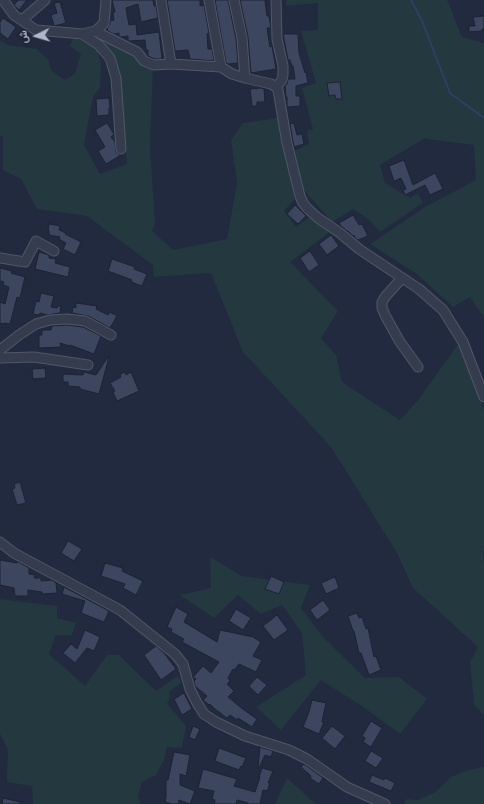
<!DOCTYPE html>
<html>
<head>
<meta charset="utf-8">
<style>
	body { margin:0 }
	#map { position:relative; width:484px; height:804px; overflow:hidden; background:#212a3e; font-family:Roboto,Vazirmatn,sans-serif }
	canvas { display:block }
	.north { position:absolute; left:16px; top:16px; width:40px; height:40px; -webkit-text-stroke:3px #1b2133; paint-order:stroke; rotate:265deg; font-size:11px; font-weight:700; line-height:16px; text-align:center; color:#b1b7ca }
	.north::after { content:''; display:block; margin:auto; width:14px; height:18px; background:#b1b7ca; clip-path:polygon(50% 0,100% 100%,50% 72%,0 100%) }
</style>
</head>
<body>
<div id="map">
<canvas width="484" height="804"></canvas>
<div class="north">ش</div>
</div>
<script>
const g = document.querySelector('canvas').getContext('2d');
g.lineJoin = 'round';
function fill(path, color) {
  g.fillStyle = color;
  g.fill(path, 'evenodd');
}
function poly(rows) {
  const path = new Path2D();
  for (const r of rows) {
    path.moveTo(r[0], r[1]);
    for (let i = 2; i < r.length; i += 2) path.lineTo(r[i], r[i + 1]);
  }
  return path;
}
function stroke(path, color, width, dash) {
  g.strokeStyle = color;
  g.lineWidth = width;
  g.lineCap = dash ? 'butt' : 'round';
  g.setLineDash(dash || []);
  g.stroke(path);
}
const green = poly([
	[286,0,447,0,462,37,484,43,484,318,470,297,453,307,417,274,370,244,425,207,476,180,474,145,426,139,425,138,380,165,385,183,410,198,418,193,423,203,380,232,367,218,353,209,332,222,301,187,294,151,309,144,307,131,313,129,302,88,316,83,301,31,318,30,318,3,286,6],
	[91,37,122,48,153,66,150,146,155,224,152,231,173,250,227,239,237,183,231,140,243,123,278,118,295,199,284,211,296,227,311,216,331,231,290,262,338,311,321,338,336,355,342,382,400,420,418,400,459,343,484,409,484,551,483,551,484,562,484,715,474,705,470,662,478,647,413,588,397,553,331,447,243,352,211,273,154,277,153,265,87,216,37,209,21,179,3,170,3,137,0,136,0,41,8,45,37,49,49,61,51,70,65,80,75,74,81,54,70,46,73,39,77,39,84,41,98,48,101,66,100,87,93,97,84,145,100,174,127,164,121,87,116,69],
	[210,557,242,576,310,585,301,608,323,637,365,678,399,677,427,699,400,734,366,709,321,680,281,730,256,707,306,675,302,633,282,605,261,614,238,595,214,618,180,595,211,588],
	[0,599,57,606,57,618,76,623,72,635,56,635,49,654,85,686,107,655,119,655,156,691,178,676,182,682,169,692,170,697,167,703,186,726,182,748,167,747,164,760,156,775,142,782,138,797,141,804,33,804,32,786,7,782,8,749,0,734],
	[484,767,484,804,404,804,406,799,417,800,434,793,451,777,468,770],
	[287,778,316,804,275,804]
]);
const stream = poly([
	[411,0,422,21,450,93,484,118]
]);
const building = poly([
	[18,0,27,0,19,10,14,5,18,0],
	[112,0,153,0,154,6,156,6,158,18,141,22,138,4,126,8,129,25,136,24,137,35,159,32,162,59,155,59,148,56,148,50,146,50,145,40,129,41,128,41,128,36,120,37,119,36,119,33,114,34,108,31,107,28,110,24,110,21,114,20,113,13,115,12,112,0],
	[167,0,200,0,200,6,204,5,209,33,207,34,208,49,212,49,214,61,190,59,188,50,175,51,167,0],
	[215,0,228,0,236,39,238,63,228,64,226,63,215,0],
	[240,0,265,0,267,16,269,16,271,28,267,28,270,47,272,46,276,69,251,73,248,37,240,0],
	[60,2,66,23,54,26,51,15,57,13,54,3,60,2],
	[484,16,484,29,482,29,482,31,469,32,469,26,475,26,473,17,484,16],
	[3,18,16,27,8,39,0,33,0,22,3,18],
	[283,34,298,34,299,53,305,73,306,72,308,83,296,86,296,96,300,96,300,106,287,107,287,97,286,97,285,86,287,84,288,79,295,79,293,66,292,66,290,60,288,60,283,34],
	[340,82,342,99,336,99,335,95,329,96,327,83,340,82],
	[261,88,264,89,265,102,257,102,257,106,252,106,250,89,261,88],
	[109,98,110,108,109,108,109,115,97,116,96,99,109,98],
	[107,123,114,134,111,137,115,142,116,152,118,154,121,155,106,164,98,151,105,147,95,130,107,123],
	[294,123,297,135,302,134,304,144,294,147,290,124,294,123],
	[404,160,413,185,435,173,443,189,430,195,425,185,405,195,403,190,406,189,401,178,394,181,389,166,404,160],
	[295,205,306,216,298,224,287,214,295,205],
	[353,215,359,225,362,224,368,236,358,240,355,238,354,235,353,236,348,231,347,231,341,226,339,223,353,215],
	[49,224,60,226,59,230,66,233,65,234,81,242,75,255,63,249,66,243,59,239,60,237,49,235,49,231,48,231,49,224],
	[331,235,339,246,327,255,319,244,331,235],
	[310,251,319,265,309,272,300,258,310,251],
	[39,252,49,255,49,258,56,259,55,263,70,267,68,277,35,269,39,252],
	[112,259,135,267,134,269,147,274,142,286,131,282,132,280,108,271,112,259],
	[0,268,12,271,11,273,25,277,20,298,17,297,10,324,5,323,5,324,0,323,0,302,5,304,9,287,3,285,4,282,0,281,0,268],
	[41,293,54,296,51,307,57,308,58,306,61,306,60,313,47,315,40,313,39,315,33,314,36,301,39,302,41,293],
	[76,303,97,306,96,309,108,315,110,312,117,316,110,328,88,316,72,313,73,307,76,308,76,303],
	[67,325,83,327,101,336,94,354,70,345,70,346,60,343,61,347,39,348,39,335,42,335,42,330,51,330,52,326,67,325],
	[108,357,109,357,99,394,80,389,80,387,68,386,68,382,63,382,63,374,83,375,84,372,96,375,108,357],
	[45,368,46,378,33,379,32,369,45,368],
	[125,372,126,375,131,372,139,391,117,401,113,392,115,391,110,383,121,377,120,374,125,372],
	[20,482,26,503,17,505,12,489,15,488,14,484,20,482],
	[68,541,82,549,74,561,61,553,68,541],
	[0,560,17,563,17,561,29,568,29,574,35,575,34,578,41,578,41,581,52,580,56,583,57,593,42,594,42,592,28,590,28,596,15,596,14,588,0,585,0,560],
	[105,563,123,568,122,571,143,581,136,595,123,588,125,584,101,576,105,563],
	[271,576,284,582,279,594,265,589,271,576],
	[335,577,339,588,326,594,321,583,335,577],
	[64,587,109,611,104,622,81,613,85,601,62,594,64,587],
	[323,600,330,610,317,620,310,610,323,600],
	[176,607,188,614,184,622,217,642,220,630,253,637,261,642,253,656,262,660,256,672,239,664,234,670,233,669,228,678,230,681,227,684,234,691,228,697,244,710,257,719,252,727,238,718,237,720,230,715,227,718,215,709,210,704,209,705,203,700,207,696,195,686,194,681,196,679,193,677,203,666,211,673,219,662,182,642,184,639,171,632,172,629,167,627,176,607],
	[236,609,251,618,243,630,229,621,236,609],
	[357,613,359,618,362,617,366,629,368,628,374,657,376,656,381,670,369,675,361,653,359,653,354,631,353,631,348,616,357,613],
	[277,615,288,630,274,640,263,626,277,615],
	[85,630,100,637,94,651,87,648,75,663,63,653,71,644,77,649,85,630],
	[156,646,164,653,176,669,161,680,144,655,156,646],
	[257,677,267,685,258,695,249,686,257,677],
	[184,693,192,709,182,715,174,699,184,693],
	[312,700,326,703,322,722,324,722,319,734,303,727,309,712,312,700],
	[371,721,382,728,371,747,363,742,365,738,362,736,371,721],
	[193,726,200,729,195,740,189,737,193,726],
	[332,726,345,736,335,749,322,738,332,726],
	[260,747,273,751,271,757,265,755,259,768,258,768,260,747],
	[219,748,246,758,242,767,241,766,239,770,215,761,219,748],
	[371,751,383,758,376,768,365,761,371,751],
	[174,752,190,755,186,776,180,774,180,785,195,791,190,804,179,800,178,804,172,804,165,802,166,797,166,780,168,780,174,752],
	[304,764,326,780,323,778,319,784,310,778,311,776,301,767,304,764],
	[262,768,273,771,268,783,270,783,267,791,263,790,260,804,248,804,248,803,237,800,236,804,214,804,215,800,212,799,214,791,198,788,203,769,237,779,234,786,255,792,260,777,259,777,262,768],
	[372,775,384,780,385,778,395,783,391,791,369,782,372,775],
	[3,798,20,802,20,804,2,804,3,798]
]);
const minor = poly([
	[3,0,14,15,36,30,82,34,95,31,97,30,104,23,106,0],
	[161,0,171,64],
	[209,0,221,67],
	[234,0,242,38,245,78],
	[276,0,277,39,283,66,283,75,282,80,276,87],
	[22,20,45,0],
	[95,31,137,52,144,61,154,65,171,64,221,67,232,74,245,78,271,84,276,87,278,90,287,143,300,196,303,203,308,209,318,218,340,233,359,249,419,289,443,310,463,342,484,397],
	[82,34,99,45,110,58,116,78,121,149],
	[0,258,25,262,36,241,54,251],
	[402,278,385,297,382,302,382,308,386,317,400,342,418,367],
	[0,350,19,335,36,324,50,320,67,319,85,321,111,335],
	[0,358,34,357,88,365],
	[0,542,14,553,120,610,175,654,183,664,190,689,197,703,204,714,216,722,245,736,289,750,307,759,347,787,385,804]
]);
fill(green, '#23383f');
stroke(stream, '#303e63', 2);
fill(building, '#3d465f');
stroke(building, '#1d2335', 1);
stroke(minor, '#515769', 11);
stroke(minor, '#353c4e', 9);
</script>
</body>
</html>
